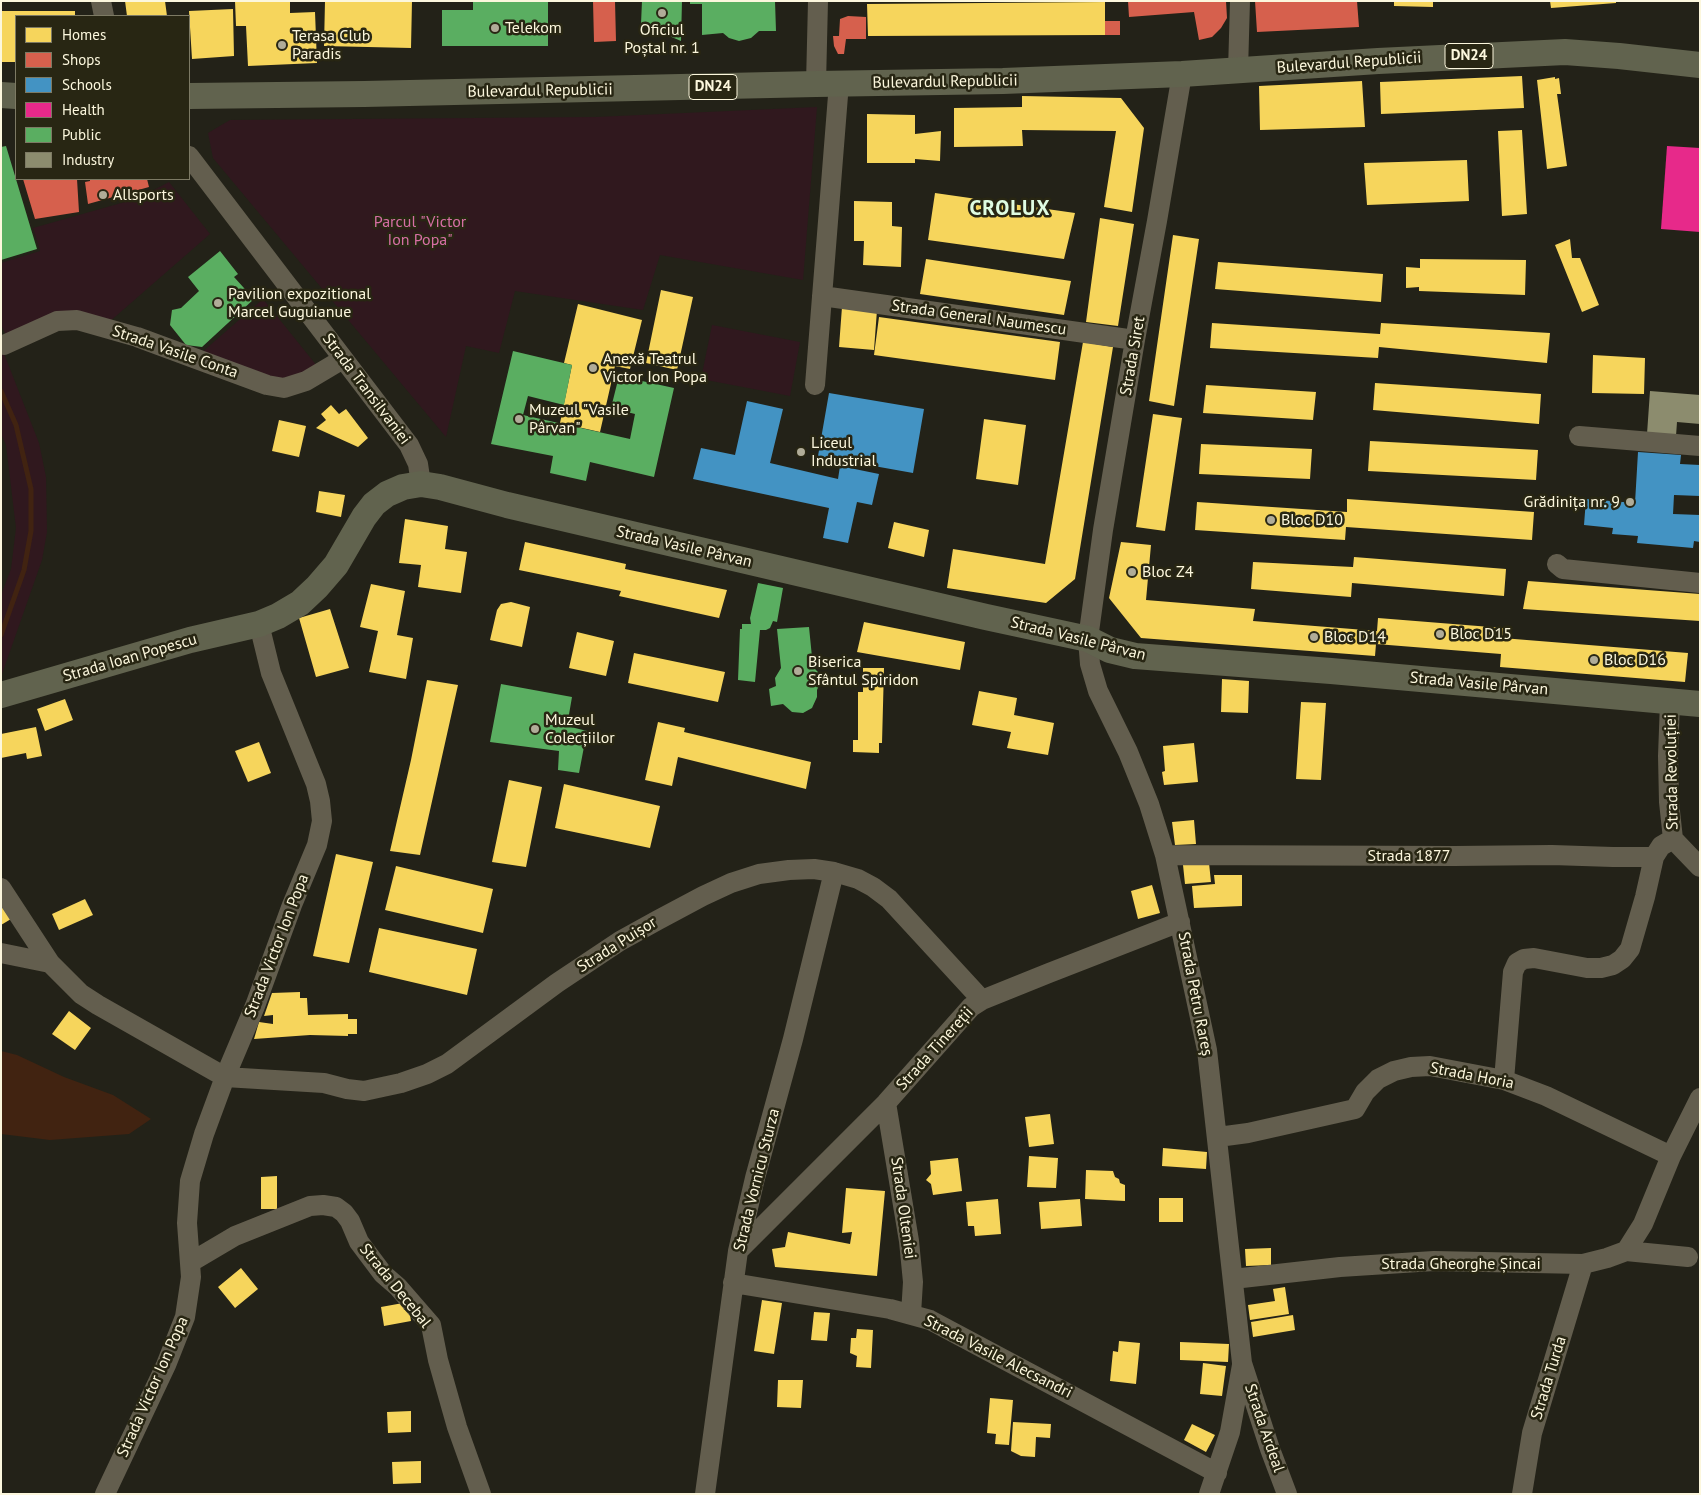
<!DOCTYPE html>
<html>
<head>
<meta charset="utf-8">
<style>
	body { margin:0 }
	#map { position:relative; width:1701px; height:1495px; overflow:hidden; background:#232218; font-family:"PT Sans",sans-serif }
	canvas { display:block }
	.frame { position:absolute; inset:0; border:2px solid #fcf7dd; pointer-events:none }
	.legend { position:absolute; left:15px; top:15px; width:175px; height:165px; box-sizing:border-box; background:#282613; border:1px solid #7d7a64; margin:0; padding:6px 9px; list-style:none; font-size:15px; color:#fcf7dd }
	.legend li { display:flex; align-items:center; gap:10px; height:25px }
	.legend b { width:25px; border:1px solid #7d7a64 }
</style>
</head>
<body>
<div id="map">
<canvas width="1701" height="1495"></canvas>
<div class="frame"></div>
<ul class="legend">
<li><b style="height:14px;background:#f6d55c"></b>Homes</li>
<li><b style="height:14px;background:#d6604d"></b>Shops</li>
<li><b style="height:14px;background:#4393c3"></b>Schools</li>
<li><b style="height:14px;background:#e7298a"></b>Health</li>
<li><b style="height:14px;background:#5aae61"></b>Public</li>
<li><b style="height:14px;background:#8c8c6e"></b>Industry</li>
</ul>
</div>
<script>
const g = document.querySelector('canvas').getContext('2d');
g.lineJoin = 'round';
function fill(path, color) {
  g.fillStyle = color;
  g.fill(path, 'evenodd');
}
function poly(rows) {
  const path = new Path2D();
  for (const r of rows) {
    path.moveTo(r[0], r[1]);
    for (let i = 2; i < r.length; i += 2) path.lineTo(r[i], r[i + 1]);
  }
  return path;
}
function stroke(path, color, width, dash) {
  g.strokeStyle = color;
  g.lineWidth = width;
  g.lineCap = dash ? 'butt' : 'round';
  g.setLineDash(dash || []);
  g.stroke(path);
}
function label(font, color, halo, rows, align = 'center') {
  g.font = font + ' "PT Sans",sans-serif';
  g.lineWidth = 5;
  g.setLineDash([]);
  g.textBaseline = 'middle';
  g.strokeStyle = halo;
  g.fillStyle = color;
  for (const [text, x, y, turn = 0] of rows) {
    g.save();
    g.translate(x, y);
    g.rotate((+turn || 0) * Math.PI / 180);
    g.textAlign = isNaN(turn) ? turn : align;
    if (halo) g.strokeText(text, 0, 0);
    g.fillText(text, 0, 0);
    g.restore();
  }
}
const green = poly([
	[817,107,803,280,660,255,643,310,515,291,499,353,466,346,446,437,213,158,208,133,230,120,596,117],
	[169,182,210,234,108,323,6,335,1,325,1,263,40,251,33,228,139,198],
	[263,299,317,366,289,381,267,379,200,354],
	[712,325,800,342,790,396,701,379],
	[1,346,39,443,46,477,47,532,42,560,1,677,1,595,11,569,16,528,6,445,1,434]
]);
const water = poly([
	[1,1051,17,1055,64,1077,113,1095,151,1119,129,1134,50,1140,1,1134]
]);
const homes = poly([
	[125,1,165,1,167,16,127,16],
	[235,1,290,1,290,13,315,12,317,63,248,66,246,26,236,26],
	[325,1,412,1,411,48,324,46],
	[1394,1,1433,1,1433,7,1394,6],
	[1550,1,1616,1,1616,3,1551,8],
	[1105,2,1105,35,868,36,867,4],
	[233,9,234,56,192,59,189,11],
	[1,11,75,11,75,16,16,16,16,62,1,62],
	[1522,76,1524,108,1381,114,1380,82],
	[1555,77,1555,79,1559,78,1561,94,1557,94,1567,166,1547,169,1537,80],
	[1362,81,1365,127,1260,130,1259,86],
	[1022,96,1121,98,1144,128,1132,212,1104,207,1116,131,1022,130,1023,146,954,147,954,108,1022,107],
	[867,114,915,115,915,134,941,131,940,161,915,159,915,163,867,163],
	[1522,130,1527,214,1502,216,1498,131],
	[1467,160,1469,201,1367,205,1364,163],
	[935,193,1075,213,1064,259,928,240],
	[854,201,892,202,892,226,902,227,901,267,863,265,864,241,854,241],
	[1100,218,1134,224,1118,326,1086,322],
	[1173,235,1199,239,1174,406,1149,401],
	[1570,239,1572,258,1580,258,1599,305,1582,312,1555,245],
	[926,259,1071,281,1064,315,920,294],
	[1420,259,1526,260,1525,295,1419,291,1419,287,1406,288,1406,267,1420,268],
	[1218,262,1383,274,1381,302,1215,289],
	[661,290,693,297,677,370,646,363],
	[578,304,642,320,630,369,615,366,600,432,560,423,572,365,564,363],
	[842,307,877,310,874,350,839,347],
	[879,317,1060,342,1055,380,874,355],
	[1212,323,1380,334,1381,323,1550,333,1547,363,1379,347,1378,358,1210,348],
	[1083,342,1113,347,1075,579,1046,603,947,588,953,549,1045,564],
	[1593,355,1645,358,1644,394,1592,393],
	[1375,383,1541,394,1539,424,1373,410],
	[1206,385,1316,392,1313,420,1203,413],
	[331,405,339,414,346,409,368,438,358,447,316,428,326,420,321,414],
	[1153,414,1182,418,1165,531,1136,527],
	[984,419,1026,425,1018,485,976,479],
	[279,420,306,426,299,457,272,451],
	[1370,441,1538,450,1536,480,1368,471],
	[1201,444,1312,449,1310,479,1199,474],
	[319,491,345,495,341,517,316,512],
	[1347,499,1534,512,1532,540,1346,527,1345,540,1195,530,1197,502,1347,512],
	[405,519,448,526,445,549,467,552,461,593,418,587,421,565,399,563],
	[894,522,929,530,924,557,888,548],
	[525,542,626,564,625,569,727,590,719,618,619,596,621,591,519,570],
	[1121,542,1151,545,1146,600,1255,609,1253,621,1377,631,1378,618,1503,628,1502,638,1688,653,1685,682,1500,667,1501,654,1376,644,1375,656,1141,638,1109,598],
	[1354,557,1506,569,1504,596,1352,583,1351,597,1251,589,1253,562,1353,567],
	[1528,581,1700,594,1700,621,1523,609],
	[371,584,405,591,397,635,413,638,406,679,369,672,378,631,360,627],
	[511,602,530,607,522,647,490,640,497,610,501,604],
	[330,609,349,668,316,677,299,618],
	[864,622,965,642,960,670,857,652],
	[577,632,614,641,606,676,569,668],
	[634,653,725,672,718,702,628,683],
	[863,668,884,668,882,743,879,743,879,753,853,752,853,740,858,740,858,692,863,692],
	[1222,679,1249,681,1248,713,1221,712],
	[427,680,458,685,420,855,390,851,411,760],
	[979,691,1017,698,1014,715,1054,723,1048,755,1007,748,1011,732,972,725],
	[65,699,73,720,45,731,37,709],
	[1301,702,1326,703,1321,780,1296,779],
	[658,722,685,728,684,732,811,762,806,789,678,757,672,786,645,780],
	[36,727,42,756,27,759,26,753,1,758,1,734],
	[259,742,271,773,248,782,235,751],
	[1194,743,1198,782,1164,785,1162,772,1165,771,1163,746],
	[509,780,542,787,526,867,492,862],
	[564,784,660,806,650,848,555,828],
	[1194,820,1196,844,1175,845,1172,822],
	[336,854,373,862,349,963,313,956],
	[1209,863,1211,882,1185,884,1183,865],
	[396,866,493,889,483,933,385,910],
	[1214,875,1242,875,1242,906,1194,908,1192,886,1215,884],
	[1152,885,1160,913,1138,919,1131,891],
	[85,899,93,915,59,930,52,914],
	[1,903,11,919,1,925],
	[379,928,477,949,467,995,369,972],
	[300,992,300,998,307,998,308,1015,348,1014,348,1019,357,1019,357,1034,348,1034,348,1036,310,1035,254,1039,259,1022,273,1024,273,1015,264,1016,272,993],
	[69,1011,91,1028,75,1050,52,1034],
	[1050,1114,1054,1144,1029,1147,1025,1117],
	[1163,1148,1207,1152,1206,1169,1162,1166],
	[1029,1156,1058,1158,1056,1188,1027,1187],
	[958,1158,962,1191,933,1195,931,1184,926,1180,931,1174,930,1161],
	[1086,1170,1113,1171,1115,1177,1119,1179,1120,1183,1125,1185,1125,1201,1085,1199],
	[277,1176,277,1209,261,1209,261,1177],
	[846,1188,885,1191,877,1276,775,1267,772,1249,785,1247,788,1232,850,1244,852,1232,842,1233],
	[1159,1198,1183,1198,1183,1222,1159,1222],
	[998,1199,1001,1234,975,1236,974,1226,968,1226,966,1202],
	[1080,1199,1082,1226,1041,1229,1039,1202],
	[1271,1248,1271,1265,1246,1266,1245,1249],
	[241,1268,258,1289,235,1308,218,1287],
	[1285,1287,1289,1314,1250,1320,1248,1305,1275,1301,1273,1289],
	[762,1300,782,1303,774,1354,754,1351],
	[403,1303,404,1310,409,1309,411,1321,384,1326,381,1307],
	[814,1312,830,1313,827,1341,811,1340],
	[1293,1315,1295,1330,1253,1337,1251,1322],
	[857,1329,873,1330,871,1368,856,1367,857,1356,850,1353,851,1338,856,1338],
	[1119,1341,1140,1343,1136,1384,1110,1381,1113,1351,1118,1352],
	[1180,1342,1229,1344,1228,1362,1180,1360],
	[1203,1363,1226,1366,1222,1396,1200,1394],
	[778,1380,803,1380,801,1408,777,1407],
	[990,1398,1013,1400,1009,1445,995,1444,996,1434,987,1433],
	[411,1411,411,1432,388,1433,387,1412],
	[1013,1422,1051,1424,1050,1438,1036,1437,1035,1457,1021,1456,1011,1451],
	[1192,1424,1215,1435,1206,1452,1184,1440],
	[421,1461,421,1483,393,1484,392,1462]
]);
const shops = poly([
	[593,1,615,1,616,41,594,42],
	[1128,1,1226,1,1227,18,1221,28,1212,37,1199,40,1194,12,1129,17],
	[1255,1,1357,1,1359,27,1257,32],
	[848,16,866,17,866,39,846,39,844,54,838,54,834,46,833,36,839,36,840,19],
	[1105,21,1120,21,1120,35,1105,35],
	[23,179,77,179,79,212,35,219],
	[90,179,147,179,149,187,88,204,85,182,90,181]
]);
const schools = poly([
	[829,393,924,409,913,473,818,456],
	[747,401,783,409,770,463,838,479,840,466,879,474,872,505,857,502,848,543,823,538,829,508,693,479,701,448,735,455],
	[1638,452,1681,455,1680,464,1700,465,1700,496,1674,495,1673,514,1700,515,1700,542,1694,541,1693,548,1637,543,1638,536,1612,534,1613,528,1584,525,1586,499,1635,503]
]);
const health = poly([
	[1667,146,1700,148,1700,232,1661,229]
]);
const public = poly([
	[473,1,548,1,548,46,442,46,442,10,473,10],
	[642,1,682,1,681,41,641,24],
	[690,1,775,1,776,31,759,31,751,38,739,41,729,38,723,33,702,35,702,4,690,4],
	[6,146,37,249,1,260,1,147],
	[220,251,238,274,234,277,254,299,202,347,186,345,170,325,172,310,181,308,199,291,188,277],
	[513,351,572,365,564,405,528,396,523,415,630,439,635,414,611,408,619,376,674,388,654,477,590,462,586,481,550,473,553,456,491,444],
	[758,583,783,588,777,622,773,621,770,628,766,630,760,630,755,682,738,680,740,629,742,629,742,624,751,624,750,618],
	[809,627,813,667,820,674,820,683,817,690,817,697,812,708,803,713,792,712,783,704,771,706,769,689,776,686,775,678,781,668,777,629],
	[501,684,572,697,567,726,587,731,579,773,558,770,559,751,490,742]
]);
const industry = poly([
	[1650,391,1700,395,1700,424,1677,422,1676,436,1647,434]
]);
const stream = poly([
	[1,391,16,425,31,489,31,531,24,570,1,635]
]);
const minor = poly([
	[101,1,104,16],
	[1238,71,1240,1],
	[1182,74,1157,221,1135,340,1103,530,1088,639,1090,664,1098,691,1128,752,1149,804,1165,855,1207,1050,1242,1363,1270,1449,1287,1494],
	[816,84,818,1],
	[189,156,409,445,418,464,421,484],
	[822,296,1135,340],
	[4,345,57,321,77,320,137,337,267,385,284,388,306,381,343,359],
	[815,385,839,83],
	[1579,436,1700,446],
	[1557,564,1563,569,1700,583],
	[1673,839,1700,867],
	[1165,855,1454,856,1552,855,1613,857,1654,857],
	[1,888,50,963,81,994,98,1005,225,1077,324,1083,347,1089,364,1091,401,1083,427,1074,447,1064,557,983,620,941,658,920,703,896,731,883,759,874,789,870,814,869,834,872,858,879,873,887,889,899,982,1000],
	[1,953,50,963],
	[1504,1080,1513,972,1517,963,1524,959,1534,958,1587,968,1601,968,1613,965,1622,959,1630,949,1645,897,1654,857,1661,846,1673,839,1669,802,1668,756,1670,702],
	[886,1103,909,1241,913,1282,911,1314],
	[1218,1137,1248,1133,1355,1109,1365,1092,1378,1079,1394,1071,1411,1067,1430,1066,1504,1080,1546,1096,1671,1156],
	[738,1251,886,1103,971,1007,982,1000,1049,973,1180,922],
	[1626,1251,1643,1224,1671,1156,1700,1098],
	[191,1262,235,1236,310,1206,323,1205,336,1207,344,1213,350,1221,359,1242,383,1274,398,1287,431,1325,438,1360,457,1427,481,1494],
	[1233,1279,1340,1267,1434,1261,1583,1264,1607,1258,1626,1251,1688,1257],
	[733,1283,890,1309,930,1320,1217,1473],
	[105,1494,166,1365,185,1317,191,1277,187,1223,190,1181,204,1134,225,1077,255,1006,292,905,317,845,322,821,320,801,316,784,271,673,259,624],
	[705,1494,738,1251,755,1178,793,1039,834,872],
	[1209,1494,1230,1432,1242,1365],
	[1522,1494,1532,1433,1583,1264]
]);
const major = poly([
	[1,95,16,96],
	[189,96,364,94,816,84,1003,81,1182,74,1378,61,1565,52,1619,56,1700,65],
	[1,695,190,640,259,624,278,616,300,603,317,587,336,565,364,517,374,504,387,494,403,487,421,484,440,487,507,505,986,617,1088,639,1110,650,1135,656,1331,671,1700,704]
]);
const markers = [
	[662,13,5,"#b0ac98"],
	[495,28,5,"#b0ac98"],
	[282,45,5,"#b0ac98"],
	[103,195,5,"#b0ac98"],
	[218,303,5,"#b0ac98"],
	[593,368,5,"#b0ac98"],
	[519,419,5,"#b0ac98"],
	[801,452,5,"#b0ac98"],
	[1630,502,5,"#b0ac98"],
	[1271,520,5,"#b0ac98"],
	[1132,572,5,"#b0ac98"],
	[1440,634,5,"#b0ac98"],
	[1314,637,5,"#b0ac98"],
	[1594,660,5,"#b0ac98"],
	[798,671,5,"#b0ac98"],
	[535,729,5,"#b0ac98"]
];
const shields = [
	[1469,56,48],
	[713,87,48]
];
const shieldNames = [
	["DN24",1469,56],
	["DN24",713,87]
];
const poiNames = [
	["Telekom",505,28],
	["Oficiul",662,30,"center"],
	["Poștal nr. 1",662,48,"center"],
	["Terasa Club",292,36],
	["Paradis",292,54],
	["Allsports",113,195],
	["Pavilion expozitional",228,294],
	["Marcel Guguianue",228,312],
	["Anexă Teatrul",603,359],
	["Victor Ion Popa",603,377],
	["Muzeul \"Vasile",529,410],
	["Pârvan\"",529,428],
	["Liceul",811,443],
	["Industrial",811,461],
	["Grădinița nr. 9",1620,502,"right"],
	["Bloc D10",1281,520],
	["Bloc Z4",1142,572],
	["Bloc D15",1450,634],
	["Bloc D14",1324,637],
	["Bloc D16",1604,660],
	["Biserica",808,662],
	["Sfântul Spiridon",808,680],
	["Muzeul",545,720],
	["Colecțiilor",545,738]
];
const streetNames = [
	["Bulevardul Republicii",1349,63,-4],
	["Bulevardul Republicii",945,82,-1],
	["Bulevardul Republicii",540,91,-1],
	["Strada General Naumescu",979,318,8],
	["Strada Vasile Conta",175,352,19],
	["Strada Siret",1133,356,-80],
	["Strada Transilvaniei",366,389,53],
	["Strada Vasile Pârvan",684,547,13],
	["Strada Vasile Pârvan",1078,639,14],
	["Strada Ioan Popescu",130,658,-16],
	["Strada Vasile Pârvan",1479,684,5],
	["Strada Revoluției",1672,772,-91],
	["Strada 1877",1409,856],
	["Strada Puișor",617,945,-32],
	["Strada Victor Ion Popa",277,946,-69],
	["Strada Petru Rareș",1195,994,79],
	["Strada Tinereții",935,1049,-48],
	["Strada Horia",1472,1076,11],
	["Strada Vornicu Sturza",757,1180,-76],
	["Strada Olteniei",903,1208,82],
	["Strada Gheorghe Șincai",1461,1264],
	["Strada Decebal",395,1286,51],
	["Strada Vasile Alecsandri",998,1357,27],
	["Strada Turda",1549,1378,-73],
	["Strada Victor Ion Popa",153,1387,-66],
	["Strada Ardeal",1264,1428,71]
];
const parkNames = [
	["Parcul \"Victor",420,222],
	["Ion Popa\"",420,240]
];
const districtNames = [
	["CROLUX",1010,209]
];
fill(green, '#30181e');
fill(water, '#412311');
fill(homes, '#f6d55c');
fill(shops, '#d6604d');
fill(schools, '#4393c3');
fill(health, '#e7298a');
fill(public, '#5aae61');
fill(industry, '#8c8c6e');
stroke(stream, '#412311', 5);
stroke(minor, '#635e4e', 20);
stroke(major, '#61634e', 26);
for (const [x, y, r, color] of markers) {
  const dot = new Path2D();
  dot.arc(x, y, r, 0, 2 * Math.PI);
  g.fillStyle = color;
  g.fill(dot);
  stroke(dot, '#282613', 2);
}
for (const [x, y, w] of shields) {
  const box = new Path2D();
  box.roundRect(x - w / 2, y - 12.5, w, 25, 4);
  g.fillStyle = '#282613';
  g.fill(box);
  stroke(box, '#fcf7dd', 1);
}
label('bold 15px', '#fcf7dd', null, shieldNames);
label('16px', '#fcf7dd', '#282613', poiNames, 'left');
label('16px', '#fcf7dd', '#282613', streetNames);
label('16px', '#d76fa5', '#282613', parkNames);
g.letterSpacing = '1px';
label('bold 21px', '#dffce2', '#282613', districtNames);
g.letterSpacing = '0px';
</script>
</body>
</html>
